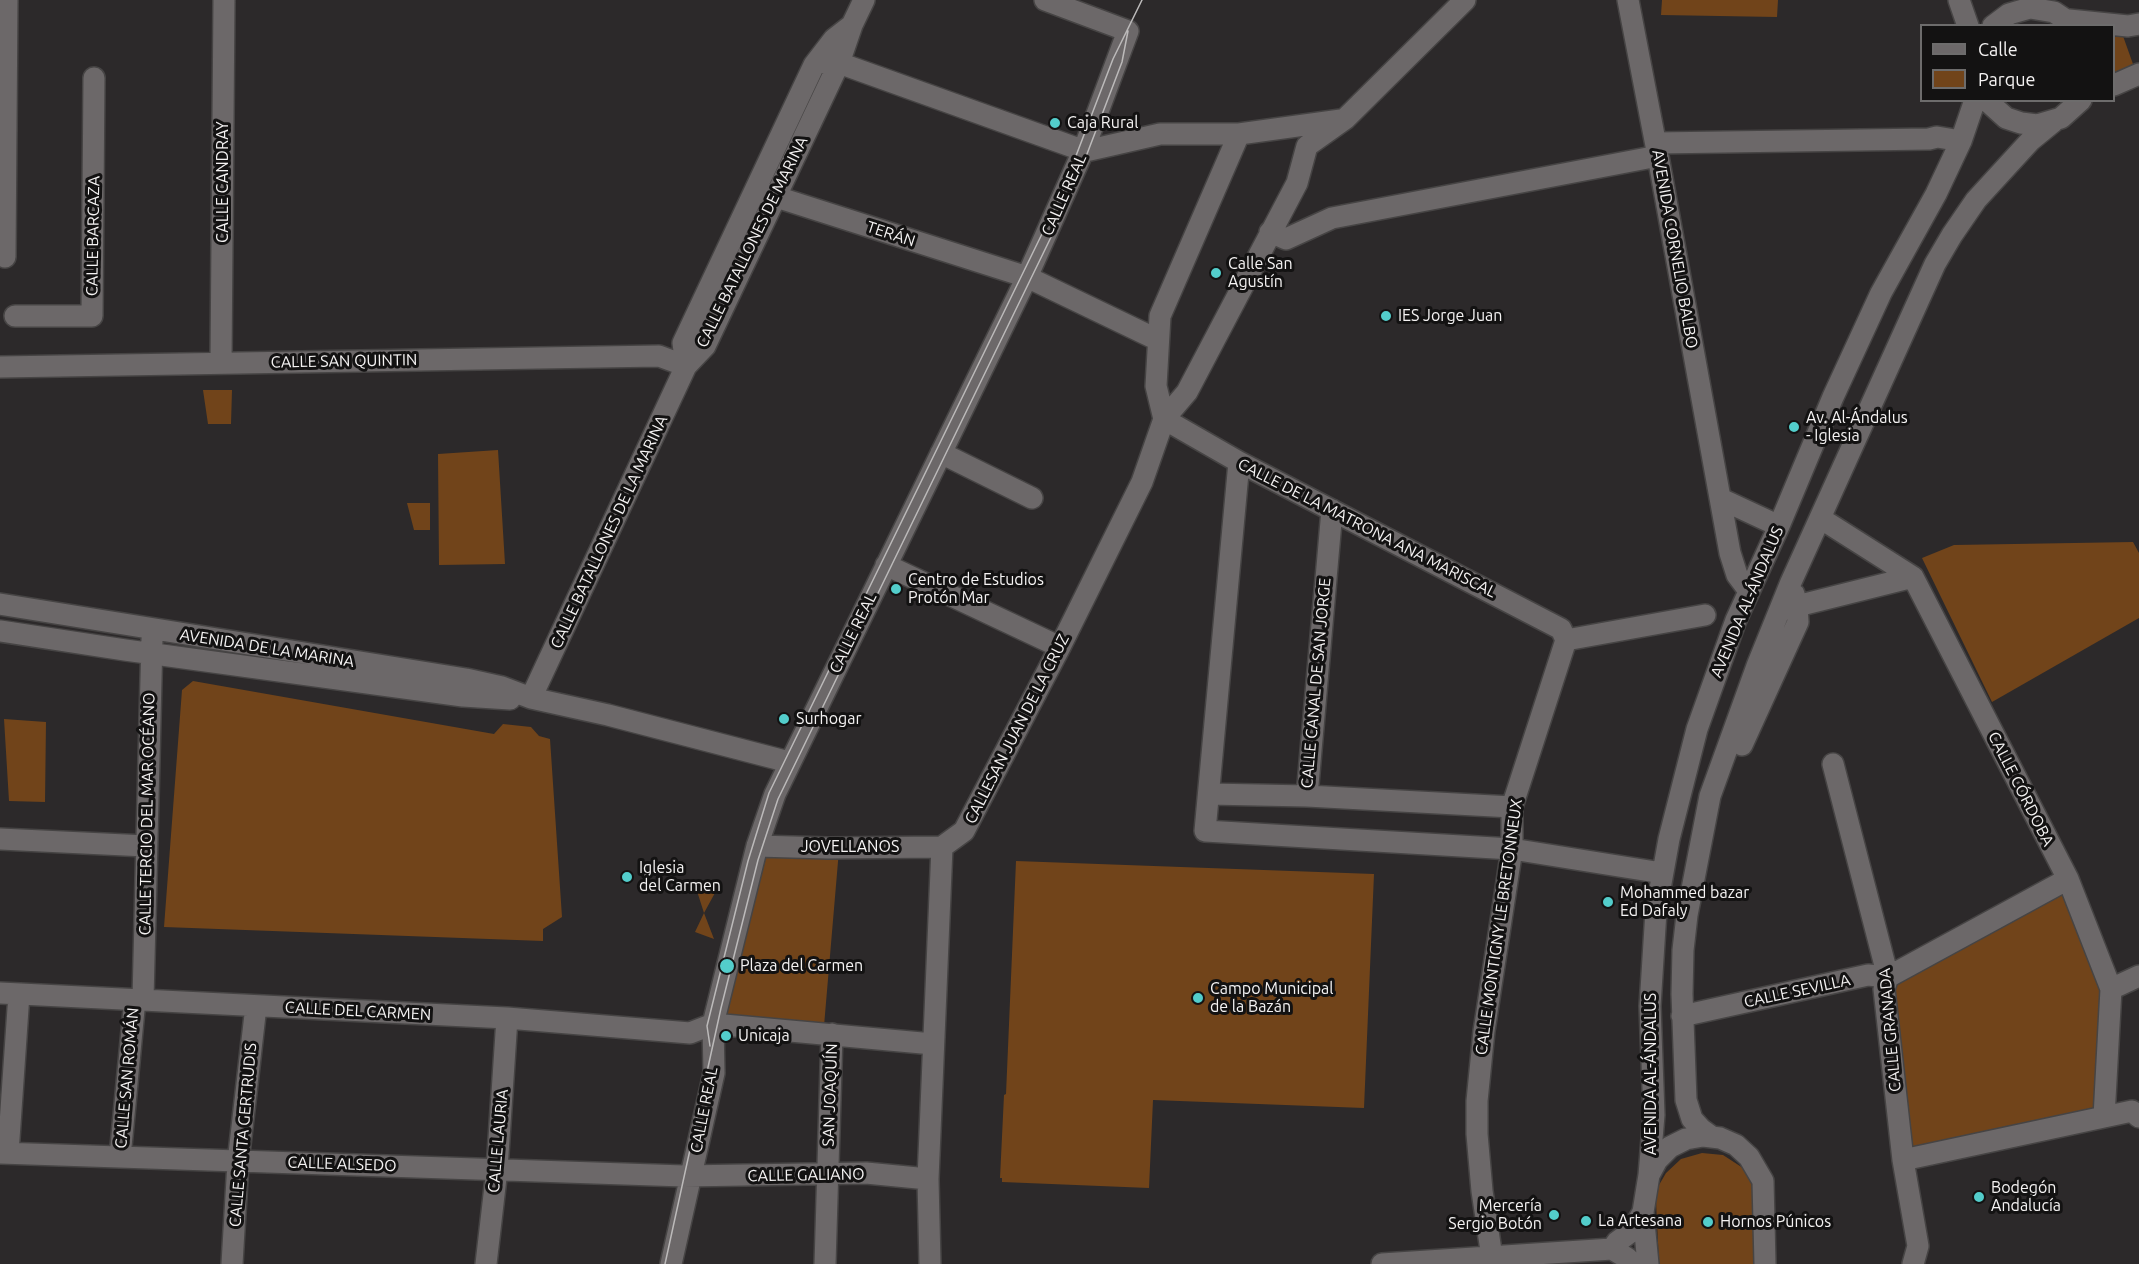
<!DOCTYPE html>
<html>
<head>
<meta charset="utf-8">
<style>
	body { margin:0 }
	#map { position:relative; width:2139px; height:1264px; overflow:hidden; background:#2c292a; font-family:Ubuntu,sans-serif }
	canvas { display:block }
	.legend { position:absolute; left:1920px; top:24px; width:195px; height:78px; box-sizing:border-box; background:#131212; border:2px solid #6d6c6c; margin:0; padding:8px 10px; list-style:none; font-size:18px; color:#f5f3f3 }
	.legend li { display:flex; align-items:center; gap:12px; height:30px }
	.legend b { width:30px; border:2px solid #6d6c6c }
</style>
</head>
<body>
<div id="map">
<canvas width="2139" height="1264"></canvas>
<ul class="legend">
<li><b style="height:8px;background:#6c6869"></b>Calle</li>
<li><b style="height:16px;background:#71441a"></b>Parque</li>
</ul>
</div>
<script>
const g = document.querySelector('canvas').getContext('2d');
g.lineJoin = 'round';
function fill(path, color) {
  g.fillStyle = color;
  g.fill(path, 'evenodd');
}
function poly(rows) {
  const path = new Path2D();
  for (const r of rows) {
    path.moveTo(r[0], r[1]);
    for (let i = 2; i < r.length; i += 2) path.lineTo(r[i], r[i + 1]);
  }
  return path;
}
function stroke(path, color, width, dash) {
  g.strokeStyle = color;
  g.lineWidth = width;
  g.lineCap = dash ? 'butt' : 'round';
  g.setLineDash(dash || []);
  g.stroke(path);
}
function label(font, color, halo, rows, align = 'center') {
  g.font = font + ' Ubuntu,sans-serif';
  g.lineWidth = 6;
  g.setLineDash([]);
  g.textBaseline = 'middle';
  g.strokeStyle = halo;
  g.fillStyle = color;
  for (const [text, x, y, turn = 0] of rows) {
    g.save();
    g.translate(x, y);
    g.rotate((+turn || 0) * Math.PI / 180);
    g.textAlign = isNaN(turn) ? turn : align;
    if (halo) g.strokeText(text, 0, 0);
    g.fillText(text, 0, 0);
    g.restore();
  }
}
const green = poly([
	[1662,0,1778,0,1777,17,1661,15],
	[2123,36,2133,64,2114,74,2114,37],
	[203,390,232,390,231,424,208,424],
	[498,450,505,564,439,565,438,454],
	[407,503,430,503,430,530,414,530],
	[2133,542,2139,553,2139,618,1992,702,1922,558,1954,545],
	[193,681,494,734,503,724,531,727,539,736,550,739,562,917,543,929,543,941,164,927,182,690],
	[4,719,46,722,45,802,9,801],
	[762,849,839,850,824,1026,725,1022],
	[1016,861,1374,874,1364,1108,1153,1100,1149,1188,1002,1182,1002,1178,1000,1178,1004,1095,1006,1094],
	[696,888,716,891,704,913,714,939,695,932,704,913],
	[2060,892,2070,898,2099,989,2103,1027,2096,1110,1906,1151,1889,986],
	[1702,1153,1723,1155,1743,1168,1754,1185,1756,1264,1659,1264,1656,1201,1659,1185,1666,1173,1681,1159]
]);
const minor = poly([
	[1628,0,1658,156,1730,553,1737,575,1749,591],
	[1959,0,1968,26],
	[2069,20,2128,26,2139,24],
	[852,25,834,39,814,65,683,343,686,366,705,346,839,63,852,25,864,0],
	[1993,26,2009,14,2030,8,2054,12,2075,26],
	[826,63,839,63,1079,149,1090,150,1160,134,1239,134,1341,120],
	[2114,85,2139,74],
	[1986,100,2006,118,2021,123,2037,125,2061,118,2081,100],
	[1656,143,1929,139,1937,137,1961,141],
	[764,193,1027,277,1158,340],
	[1270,232,1286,239,1332,218,1658,156],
	[5,257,7,0],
	[15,316,92,316,94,78],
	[221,363,224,0],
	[0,367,659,356,686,366,531,698],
	[1164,419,1239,462,1561,629,1566,640],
	[1164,419,1156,386,1160,316,1239,134],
	[941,453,1032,498],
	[1239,462,1205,831,1512,849,1662,873],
	[1721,499,1779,526],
	[1820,518,1913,577,2068,879,2111,989,2104,1117],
	[886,565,1060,647],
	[1794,594,1797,606,1913,577],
	[0,604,466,679,502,687,531,698,608,715,789,762],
	[0,631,125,650,463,696,510,699],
	[1566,640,1705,615],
	[1742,745,1798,622,1797,606],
	[1833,764,1888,977,1884,989,1903,1160,1918,1246,1913,1264],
	[1209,794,1307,796,1332,510],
	[1307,796,1512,807],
	[0,839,146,846],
	[757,846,828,848,942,847],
	[2111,989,2139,976],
	[0,993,507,1018,690,1033,713,1024,933,1044],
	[143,999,152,639],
	[1682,1016,1868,975,1888,977,2068,879],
	[1712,1137,1701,1129,1692,1119,1686,1100,1682,994,1683,950,1687,915,1710,796,1757,666,1791,582,1935,264,1952,235,1976,200,2031,140,2053,122],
	[0,1153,684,1176,866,1173,928,1179],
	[8,1153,19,994],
	[120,1157,135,999],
	[1903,1160,2132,1111,2139,1117],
	[1649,1175,1654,1115,1650,1006,1656,911,1669,839,1697,729,1736,620,1779,526,1833,397,1881,293,1936,194,1961,141,1975,100],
	[1612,1249,1617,1242,1632,1231,1643,1212],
	[232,1264,238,1162,256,1006],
	[486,1264,497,1169,507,1018],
	[671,1264,714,1073,713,1024,757,846,775,794,1027,277,1084,149,1128,31,1045,0],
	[825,1264,832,1034],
	[930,1264,928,1179,942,847,964,831,1060,647,1142,482,1164,419,1187,392,1297,183,1307,146,1345,119,1465,0],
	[1382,1264,1612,1249,1627,1258,1633,1264],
	[1493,1264,1482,1191,1477,1134,1477,1101,1484,1031,1512,849,1512,807,1566,640],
	[1648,1264,1643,1212,1649,1175,1657,1160,1670,1147,1686,1139,1703,1136,1720,1138,1736,1145,1749,1157,1763,1181,1765,1264]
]);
const tram = poly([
	[710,1046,707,1026,748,861,769,793,1061,195,1113,59,1142,0],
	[665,1264,721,1008,758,860,778,799,1071,196,1122,62,1128,31]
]);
const markers = [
	[1055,123,6,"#53cdcb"],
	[1216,273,6,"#53cdcb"],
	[1386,316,6,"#53cdcb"],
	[1794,427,6,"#53cdcb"],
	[896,589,6,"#53cdcb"],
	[784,719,6,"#53cdcb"],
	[627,877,6,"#53cdcb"],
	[1608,902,6,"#53cdcb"],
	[727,966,8,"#53cdcb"],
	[1198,998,6,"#53cdcb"],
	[726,1036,6,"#53cdcb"],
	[1979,1197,6,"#53cdcb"],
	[1554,1215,6,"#53cdcb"],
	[1586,1221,6,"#53cdcb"],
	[1708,1222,6,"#53cdcb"]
];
const poiNames = [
	["Caja Rural",1067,123],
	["Calle San",1228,264],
	["Agustín",1228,282],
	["IES Jorge Juan",1398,316],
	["Av. Al-Ándalus",1806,418],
	["- Iglesia",1806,436],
	["Centro de Estudios",908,580],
	["Protón Mar",908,598],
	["Surhogar",796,719],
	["Iglesia",639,868],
	["del Carmen",639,886],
	["Mohammed bazar",1620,893],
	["Ed Dafaly",1620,911],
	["Plaza del Carmen",740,966],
	["Campo Municipal",1210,989],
	["de la Bazán",1210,1007],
	["Unicaja",738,1036],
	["Bodegón",1991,1188],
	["Andalucía",1991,1206],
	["Mercería",1542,1206,"right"],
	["Sergio Botón",1542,1224,"right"],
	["La Artesana",1598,1221],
	["Hornos Púnicos",1720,1222]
];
const streetNames = [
	["CALLE CANDRAY",223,182,-90],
	["CALLE REAL",1064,195,-66],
	["TERÁN",891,234,18],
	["CALLE BARCAZA",93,236,-89],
	["CALLE BATALLONES DE MARINA",752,242,-64],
	["AVENIDA CORNELIO BALBO",1675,249,80],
	["CALLE SAN QUINTIN",344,361,-1],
	["CALLE DE LA MATRONA ANA MARISCAL",1367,528,27],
	["CALLE BATALLONES DE LA MARINA",609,532,-65],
	["AVENIDA AL-ÁNDALUS",1747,602,-67],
	["CALLE REAL",853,633,-64],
	["AVENIDA DE LA MARINA",267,648,9],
	["CALLE CANAL DE SAN JORGE",1316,683,-85],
	["CALLESAN JUAN DE LA CRUZ",1017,729,-63],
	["CALLE CÓRDOBA",2021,789,63],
	["CALLE TERCIO DEL MAR OCÉANO",147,814,-89],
	["JOVELLANOS",850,847],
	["CALLE MONTIGNY LE BRETONNEUX",1499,927,-82],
	["CALLE SEVILLA",1797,991,-12],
	["CALLE DEL CARMEN",358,1011,3],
	["CALLE GRANADA",1890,1030,-95],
	["AVENIDA AL-ÁNDALUS",1651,1074,-90],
	["CALLE SAN ROMÁN",127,1078,-85],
	["SAN JOAQUÍN",830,1095,-88],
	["CALLE REAL",704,1110,-79],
	["CALLE SANTA GERTRUDIS",243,1135,-85],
	["CALLE LAURIA",498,1141,-85],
	["CALLE ALSEDO",342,1164,2],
	["CALLE GALIANO",806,1175,-1]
];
fill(green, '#71441a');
stroke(minor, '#464444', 24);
stroke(minor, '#6c6869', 21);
stroke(tram, '#bcbaba', 1.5);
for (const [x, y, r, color] of markers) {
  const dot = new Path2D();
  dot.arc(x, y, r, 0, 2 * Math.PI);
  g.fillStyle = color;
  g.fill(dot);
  stroke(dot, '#131212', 2);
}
label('16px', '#f5f3f3', '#131212', poiNames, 'left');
label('16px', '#f5f3f3', '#131212', streetNames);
</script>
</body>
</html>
